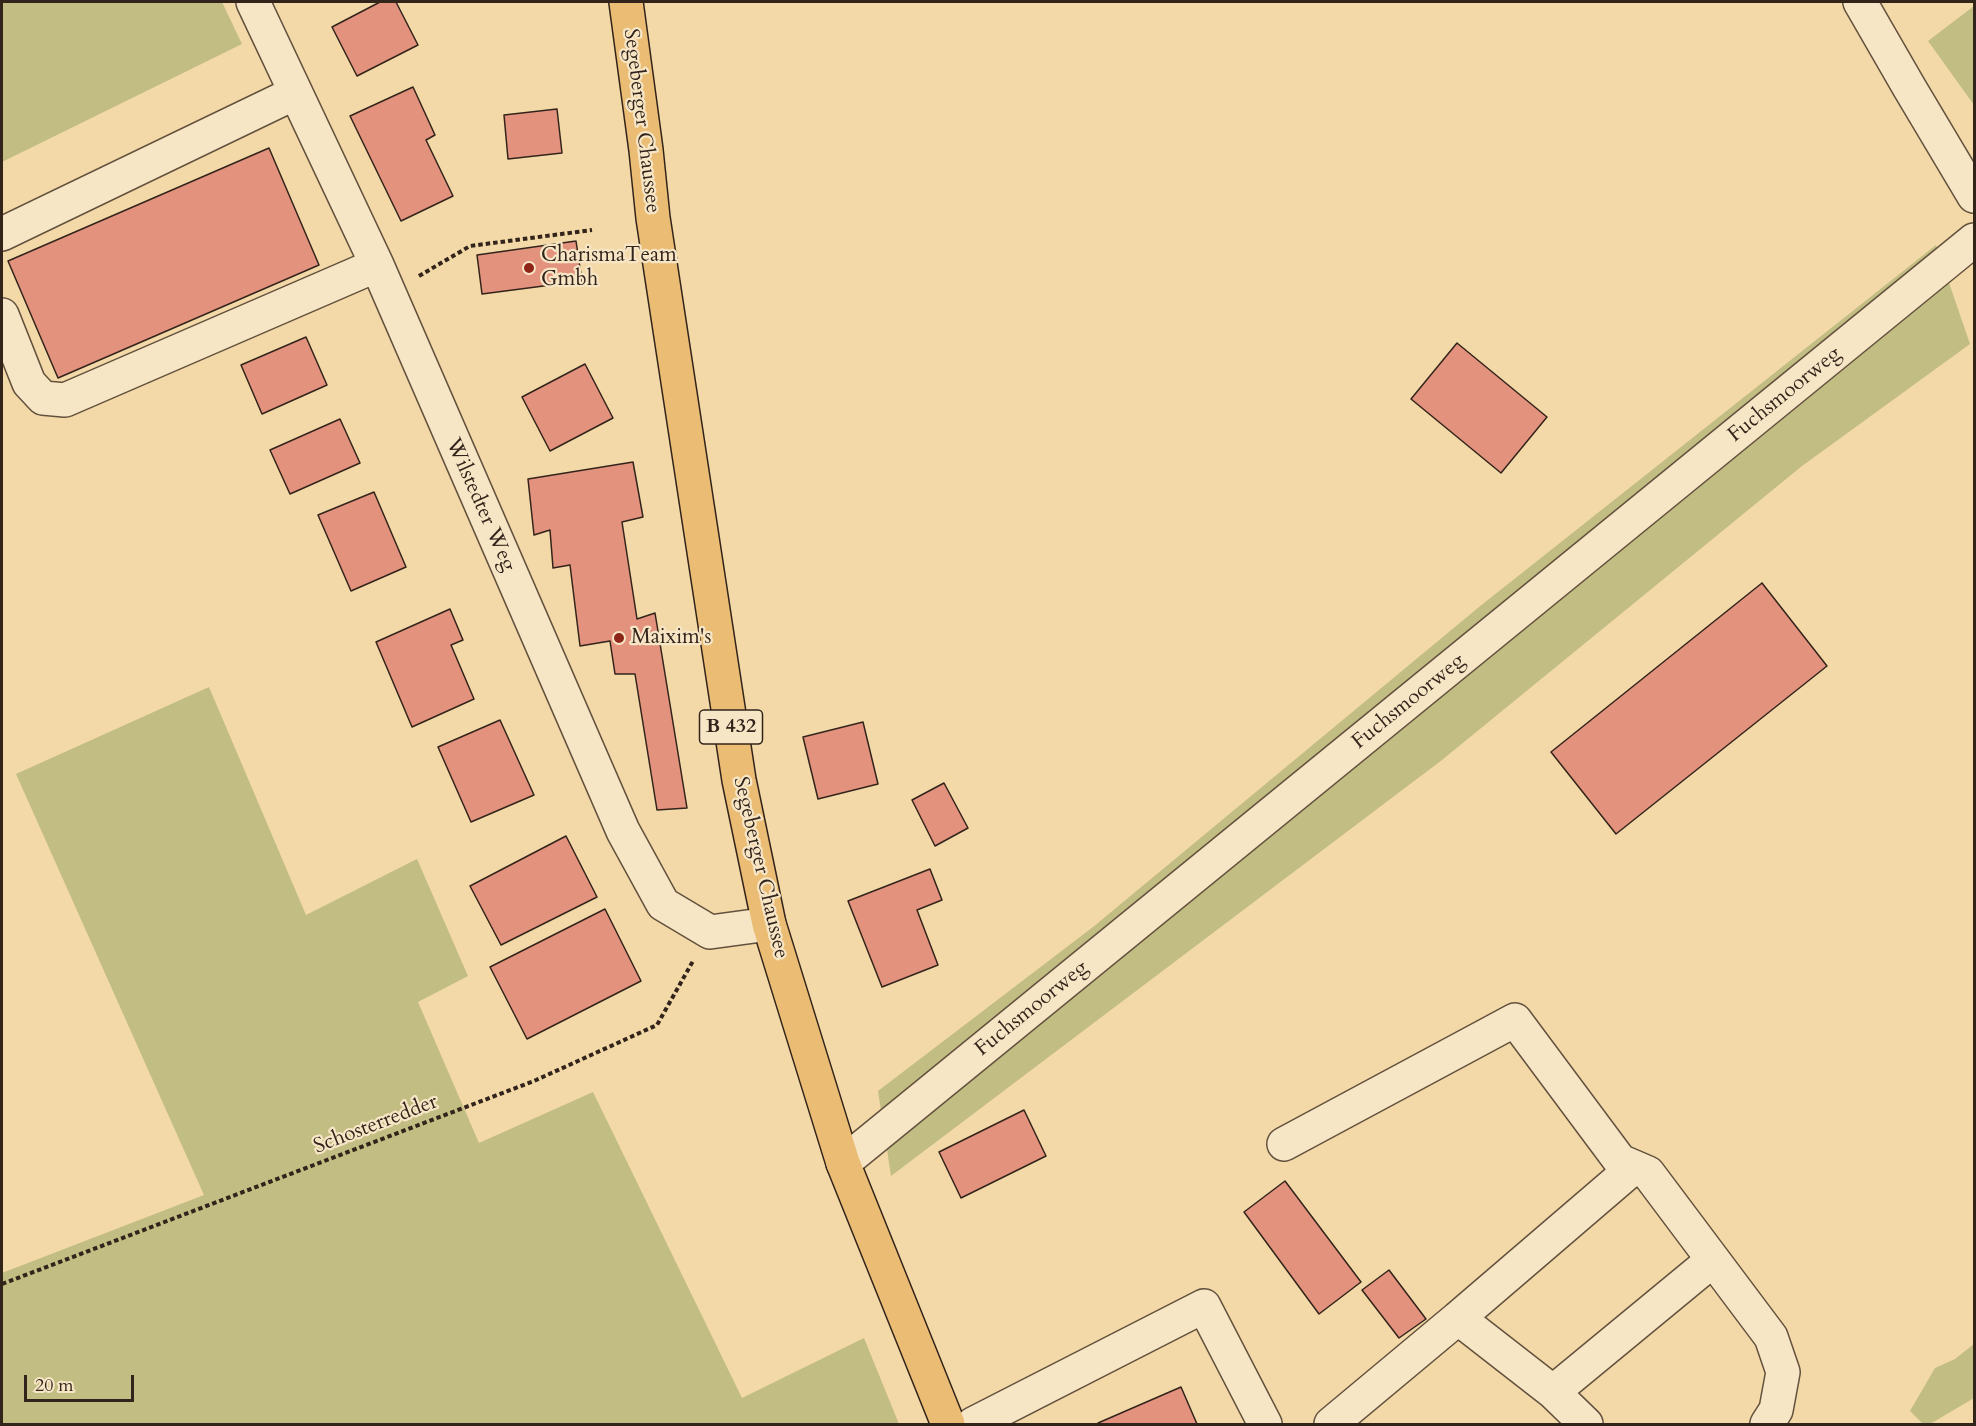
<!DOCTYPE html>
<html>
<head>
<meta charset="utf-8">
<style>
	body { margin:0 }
	#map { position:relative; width:1976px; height:1426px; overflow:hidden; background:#f3d9a8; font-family:Cardo,serif }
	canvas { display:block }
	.frame { position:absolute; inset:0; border:3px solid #33241b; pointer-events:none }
	.scale { position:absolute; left:24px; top:1375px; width:110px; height:27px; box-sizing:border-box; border:3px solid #33241b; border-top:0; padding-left:8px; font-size:18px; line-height:21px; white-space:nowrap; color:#33241b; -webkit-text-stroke:4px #f7e6c6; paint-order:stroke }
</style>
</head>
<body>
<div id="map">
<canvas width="1976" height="1426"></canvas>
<div class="frame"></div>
<div class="scale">20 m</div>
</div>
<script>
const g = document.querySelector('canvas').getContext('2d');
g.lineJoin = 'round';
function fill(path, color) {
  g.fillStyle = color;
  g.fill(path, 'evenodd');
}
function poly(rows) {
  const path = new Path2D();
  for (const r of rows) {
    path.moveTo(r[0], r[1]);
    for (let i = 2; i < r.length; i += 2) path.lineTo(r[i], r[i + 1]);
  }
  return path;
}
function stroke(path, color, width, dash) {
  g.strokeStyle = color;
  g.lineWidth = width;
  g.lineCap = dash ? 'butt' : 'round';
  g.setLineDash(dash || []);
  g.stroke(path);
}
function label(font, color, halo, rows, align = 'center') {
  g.font = font + ' Cardo,serif';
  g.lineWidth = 4.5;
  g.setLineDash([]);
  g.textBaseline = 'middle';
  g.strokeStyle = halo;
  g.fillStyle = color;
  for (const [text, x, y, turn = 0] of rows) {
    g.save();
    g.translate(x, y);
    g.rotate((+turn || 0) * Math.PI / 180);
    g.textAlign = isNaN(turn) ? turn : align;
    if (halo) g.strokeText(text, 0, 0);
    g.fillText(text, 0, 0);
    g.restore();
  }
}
const green = poly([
	[2,2,222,2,242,44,2,162],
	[1974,6,1974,105,1928,41],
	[1936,245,1970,344,1802,466,1442,760,891,1176,878,1091,1093,927,1479,607],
	[209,687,306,915,417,859,468,976,418,1002,479,1143,593,1092,742,1398,864,1338,899,1424,2,1424,2,1273,204,1195,16,774],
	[1974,1344,1974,1398,1930,1424,1923,1424,1910,1411,1935,1368,1955,1359]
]);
const building = poly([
	[380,2,396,2,418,45,357,76,332,27,380,2],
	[413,87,435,135,426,140,453,196,401,221,350,116,413,87],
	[557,109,562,153,508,159,504,115,557,109],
	[269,148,319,265,58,378,8,261,269,148],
	[576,241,582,281,482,294,477,255,576,241],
	[306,337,327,385,262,414,241,365,306,337],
	[1457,343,1547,417,1501,473,1411,399,1457,343],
	[585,364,613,418,550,451,522,397,585,364],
	[340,419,360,463,290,494,270,450,340,419],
	[633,462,643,517,622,522,637,619,655,613,687,808,657,810,635,674,615,674,610,641,580,646,570,565,553,568,550,530,534,535,528,479,633,462],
	[374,492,406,567,351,591,318,515,374,492],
	[1762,583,1827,666,1616,834,1551,752,1762,583],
	[450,609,463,640,451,645,474,699,412,727,376,642,450,609],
	[500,720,534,795,471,822,438,747,500,720],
	[863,722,878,784,818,799,803,737,863,722],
	[944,783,968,828,935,846,912,800,944,783],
	[566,836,597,897,501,945,470,886,566,836],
	[930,869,942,900,917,910,938,965,882,987,848,901,930,869],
	[605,909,641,981,527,1039,490,967,605,909],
	[1024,1110,1046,1156,961,1198,939,1152,1024,1110],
	[1285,1181,1361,1282,1319,1314,1244,1212,1285,1181],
	[1389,1270,1426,1319,1399,1338,1362,1290,1389,1270],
	[1181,1387,1197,1424,1099,1424,1098,1423,1181,1387]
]);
const path = poly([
	[419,276,470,246,592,230],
	[2,1284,534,1081,657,1025,693,961]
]);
const minor = poly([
	[253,2,377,265,623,831,663,904,710,932,769,924],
	[1860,2,1909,87,1974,196],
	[2,234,295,93],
	[2,315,29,383,43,398,65,400,377,265],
	[1284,1144,1515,1020,1620,1161,1648,1173,1771,1337,1783,1372,1776,1410,1767,1424],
	[843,1163,1974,240],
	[1458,1318,1634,1167],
	[1553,1392,1713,1260],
	[973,1424,1204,1306,1265,1424],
	[1331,1424,1458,1318,1553,1392,1586,1424]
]);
const major = poly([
	[626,2,646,150,653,218,739,780,769,924,843,1163,948,1424]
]);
const markers = [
	[529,268,6,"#8f2418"],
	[619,638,6,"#8f2418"]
];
const shields = [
	[731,727,63]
];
const shieldNames = [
	["B 432",731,727]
];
const streetNames = [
	["Segeberger Chaussee",641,121,83],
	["Fuchsmoorweg",1785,395,-39],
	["Wilstedter Weg",480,505,66],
	["Fuchsmoorweg",1409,702,-39],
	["Segeberger Chaussee",760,868,77],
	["Fuchsmoorweg",1032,1009,-39],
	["Schosterredder",376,1125,-21]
];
const poiNames = [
	["CharismaTeam",541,256],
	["Gmbh",541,280],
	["Maixim's",631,638]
];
fill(green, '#c2bd83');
fill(building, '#e3927d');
stroke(building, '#33241b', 1.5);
stroke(minor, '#63513e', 36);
stroke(major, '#33241b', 36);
stroke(path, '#33241b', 4, [4.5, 3]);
stroke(minor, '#f7e6c6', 33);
stroke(major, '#eabc74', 33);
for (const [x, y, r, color] of markers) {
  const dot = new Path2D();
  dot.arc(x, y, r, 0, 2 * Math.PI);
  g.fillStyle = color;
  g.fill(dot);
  stroke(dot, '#f7e6c6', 2);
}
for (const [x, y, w] of shields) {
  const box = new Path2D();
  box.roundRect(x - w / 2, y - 17, w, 34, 4.5);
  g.fillStyle = '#f7e6c6';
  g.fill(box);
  stroke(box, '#33241b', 1.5);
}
label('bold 20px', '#33241b', null, shieldNames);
label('21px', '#33241b', '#f7e6c6', streetNames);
label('21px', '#33241b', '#f7e6c6', poiNames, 'left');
</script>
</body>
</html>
